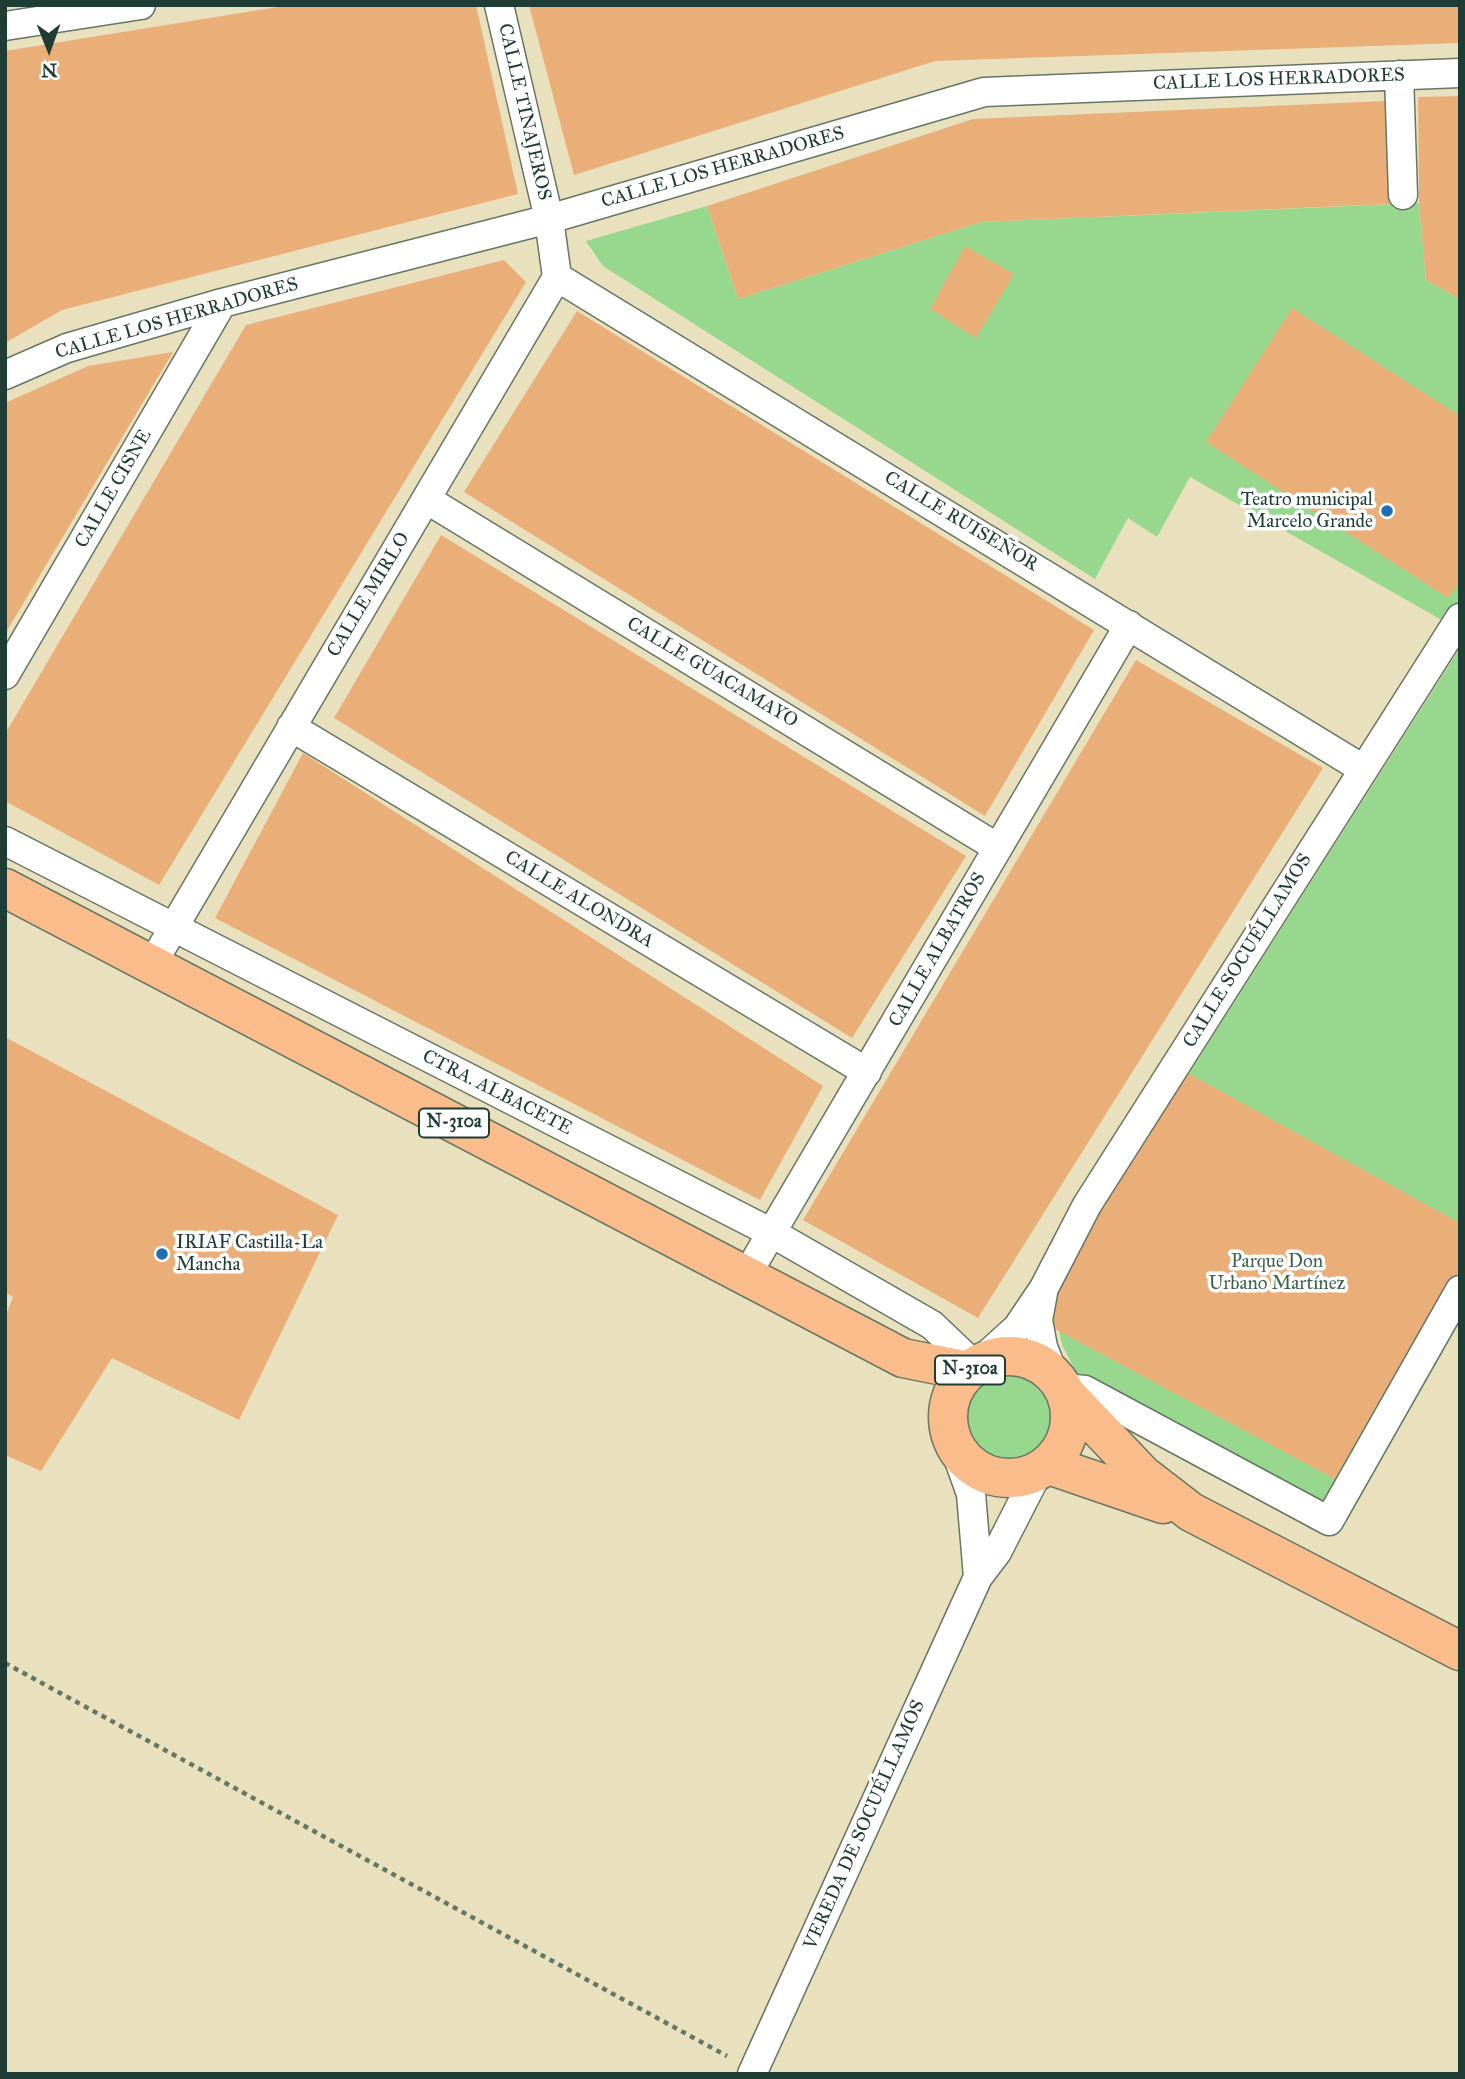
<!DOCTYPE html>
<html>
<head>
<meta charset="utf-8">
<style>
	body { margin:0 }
	#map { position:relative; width:1465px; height:2079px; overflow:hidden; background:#e9e1be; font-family:"IM FELL Great Primer",serif }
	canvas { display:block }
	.frame { position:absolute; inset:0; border:7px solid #1f3d34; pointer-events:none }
	.north { position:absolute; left:14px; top:14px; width:70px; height:70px; -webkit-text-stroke:5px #fff; paint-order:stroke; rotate:179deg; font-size:19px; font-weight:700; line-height:28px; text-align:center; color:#1f3d34 }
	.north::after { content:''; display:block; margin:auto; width:24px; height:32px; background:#1f3d34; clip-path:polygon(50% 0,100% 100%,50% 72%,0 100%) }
</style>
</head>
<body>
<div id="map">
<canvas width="1465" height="2079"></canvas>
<div class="frame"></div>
<div class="north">N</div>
</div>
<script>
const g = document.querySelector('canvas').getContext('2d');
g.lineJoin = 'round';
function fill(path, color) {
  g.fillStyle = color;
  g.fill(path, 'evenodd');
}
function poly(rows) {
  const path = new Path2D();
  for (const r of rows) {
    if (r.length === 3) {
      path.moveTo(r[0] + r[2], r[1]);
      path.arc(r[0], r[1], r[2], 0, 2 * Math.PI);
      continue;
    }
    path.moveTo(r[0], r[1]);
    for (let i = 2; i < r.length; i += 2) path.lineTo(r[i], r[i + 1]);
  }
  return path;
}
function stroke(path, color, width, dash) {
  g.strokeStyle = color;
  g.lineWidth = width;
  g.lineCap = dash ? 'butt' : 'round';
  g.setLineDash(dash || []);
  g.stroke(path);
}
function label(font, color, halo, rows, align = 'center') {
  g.font = font + ' "IM FELL Great Primer",serif';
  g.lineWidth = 7;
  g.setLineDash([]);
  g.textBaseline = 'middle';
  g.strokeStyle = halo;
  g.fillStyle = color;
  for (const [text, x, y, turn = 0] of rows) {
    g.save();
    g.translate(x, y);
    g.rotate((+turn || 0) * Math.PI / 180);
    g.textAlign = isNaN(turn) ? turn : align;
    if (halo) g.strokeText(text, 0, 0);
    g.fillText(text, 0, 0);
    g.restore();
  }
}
const green = poly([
	[1419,203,1426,280,1460,299,1460,618,1454,627,1190,477,1157,537,1128,518,1095,579,603,266,586,241,707,206,738,299,981,222],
	[1460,648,1460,1322,1348,1519,1104,1389,1084,1387,1062,1345,1056,1315,1078,1248],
	[1009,1419,48]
]);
const building = poly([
	[290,5,476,5,518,194,62,310,5,343,5,51],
	[529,5,1460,5,1460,43,935,61,574,175],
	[1460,96,1460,299,1426,280,1419,203,1418,97],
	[1386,101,1390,204,981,222,738,299,707,206,973,119],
	[965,246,1014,274,976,338,930,309],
	[504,260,526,282,159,885,5,801,5,734,246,325],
	[1292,308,1460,416,1460,581,1448,598,1206,442],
	[577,311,1094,630,985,816,464,492],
	[173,352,5,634,5,403,88,366],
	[441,535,966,856,852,1038,334,718],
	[1136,660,1323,768,978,1318,803,1220],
	[303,753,823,1086,760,1200,215,918],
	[5,1037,338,1215,239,1420,112,1358,41,1471,5,1455,5,1317,13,1297,5,1292],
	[1175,1066,1460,1223,1460,1290,1348,1486,1038,1320]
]);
const path = poly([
	[5,1663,727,2056]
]);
const minor = poly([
	[5,26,141,5],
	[1399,75,1403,195],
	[557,277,1363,769],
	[5,375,67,348,222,303,549,219,984,92,1460,73],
	[426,499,998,848],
	[5,675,222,303],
	[291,727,867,1072],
	[5,841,772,1233,932,1325,975,1366,1017,1328,1044,1288,1087,1205,1460,618],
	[152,964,557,277,549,219,499,5],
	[746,1276,1129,625],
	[1043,1293,1038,1320,1043,1347,1055,1378],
	[1064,1388,1085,1390,1329,1521,1460,1290],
	[954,1446,971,1494,978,1577],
	[752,2074,978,1577,997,1552,1038,1472]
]);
const trunk = poly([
	[5,888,903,1358,968,1371],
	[1009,1417,61],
	[1066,1394,1143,1475,1191,1512,1460,1651],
	[1049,1465,1163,1504]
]);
const markers = [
	[1387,511,7,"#1f6fb2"],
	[162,1254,7,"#1f6fb2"]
];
const shields = [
	[454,1123,70],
	[970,1370,70]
];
const shieldNames = [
	["N-310a",454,1123],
	["N-310a",970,1370]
];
const streetNames = [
	["CALLE LOS HERRADORES",1279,80,-2],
	["CALLE TINAJEROS",524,112,77],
	["CALLE LOS HERRADORES",723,168,-16],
	["CALLE LOS HERRADORES",177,319,-16],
	["CALLE CISNE",114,489,-60],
	["CALLE RUISEÑOR",961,522,31],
	["CALLE MIRLO",369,595,-59],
	["CALLE GUACAMAYO",712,673,31],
	["CALLE ALONDRA",579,900,31],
	["CALLE ALBATROS",938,950,-60],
	["CALLE SOCUÉLLAMOS",1248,951,-58],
	["CTRA. ALBACETE",497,1093,27],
	["VEREDA DE SOCUÉLLAMOS",865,1825,-66]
];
const poiNames = [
	["Teatro municipal",1373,500],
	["Marcelo Grande",1373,522],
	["IRIAF Castilla-La",176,1243,"left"],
	["Mancha",176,1265,"left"]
];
const parkNames = [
	["Parque Don",1277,1262],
	["Urbano Martínez",1277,1284]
];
fill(green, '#98d88e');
fill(building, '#eaae78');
stroke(minor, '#667664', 31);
stroke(trunk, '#667664', 41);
stroke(path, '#667664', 4.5, [5, 5]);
stroke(minor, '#fff', 28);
stroke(trunk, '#fabc8b', 38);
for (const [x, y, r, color] of markers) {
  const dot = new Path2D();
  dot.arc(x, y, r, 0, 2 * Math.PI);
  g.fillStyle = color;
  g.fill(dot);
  stroke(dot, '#fff', 2.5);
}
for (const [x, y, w] of shields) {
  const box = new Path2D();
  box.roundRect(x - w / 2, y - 14.5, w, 29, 5);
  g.fillStyle = '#fff';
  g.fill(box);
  stroke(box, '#1f3d34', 2);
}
label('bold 18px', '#1f3d34', null, shieldNames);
label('19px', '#1f3d34', '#fff', streetNames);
label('19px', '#1f3d34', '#fff', poiNames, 'right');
label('19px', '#3d644a', '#fff', parkNames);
</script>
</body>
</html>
